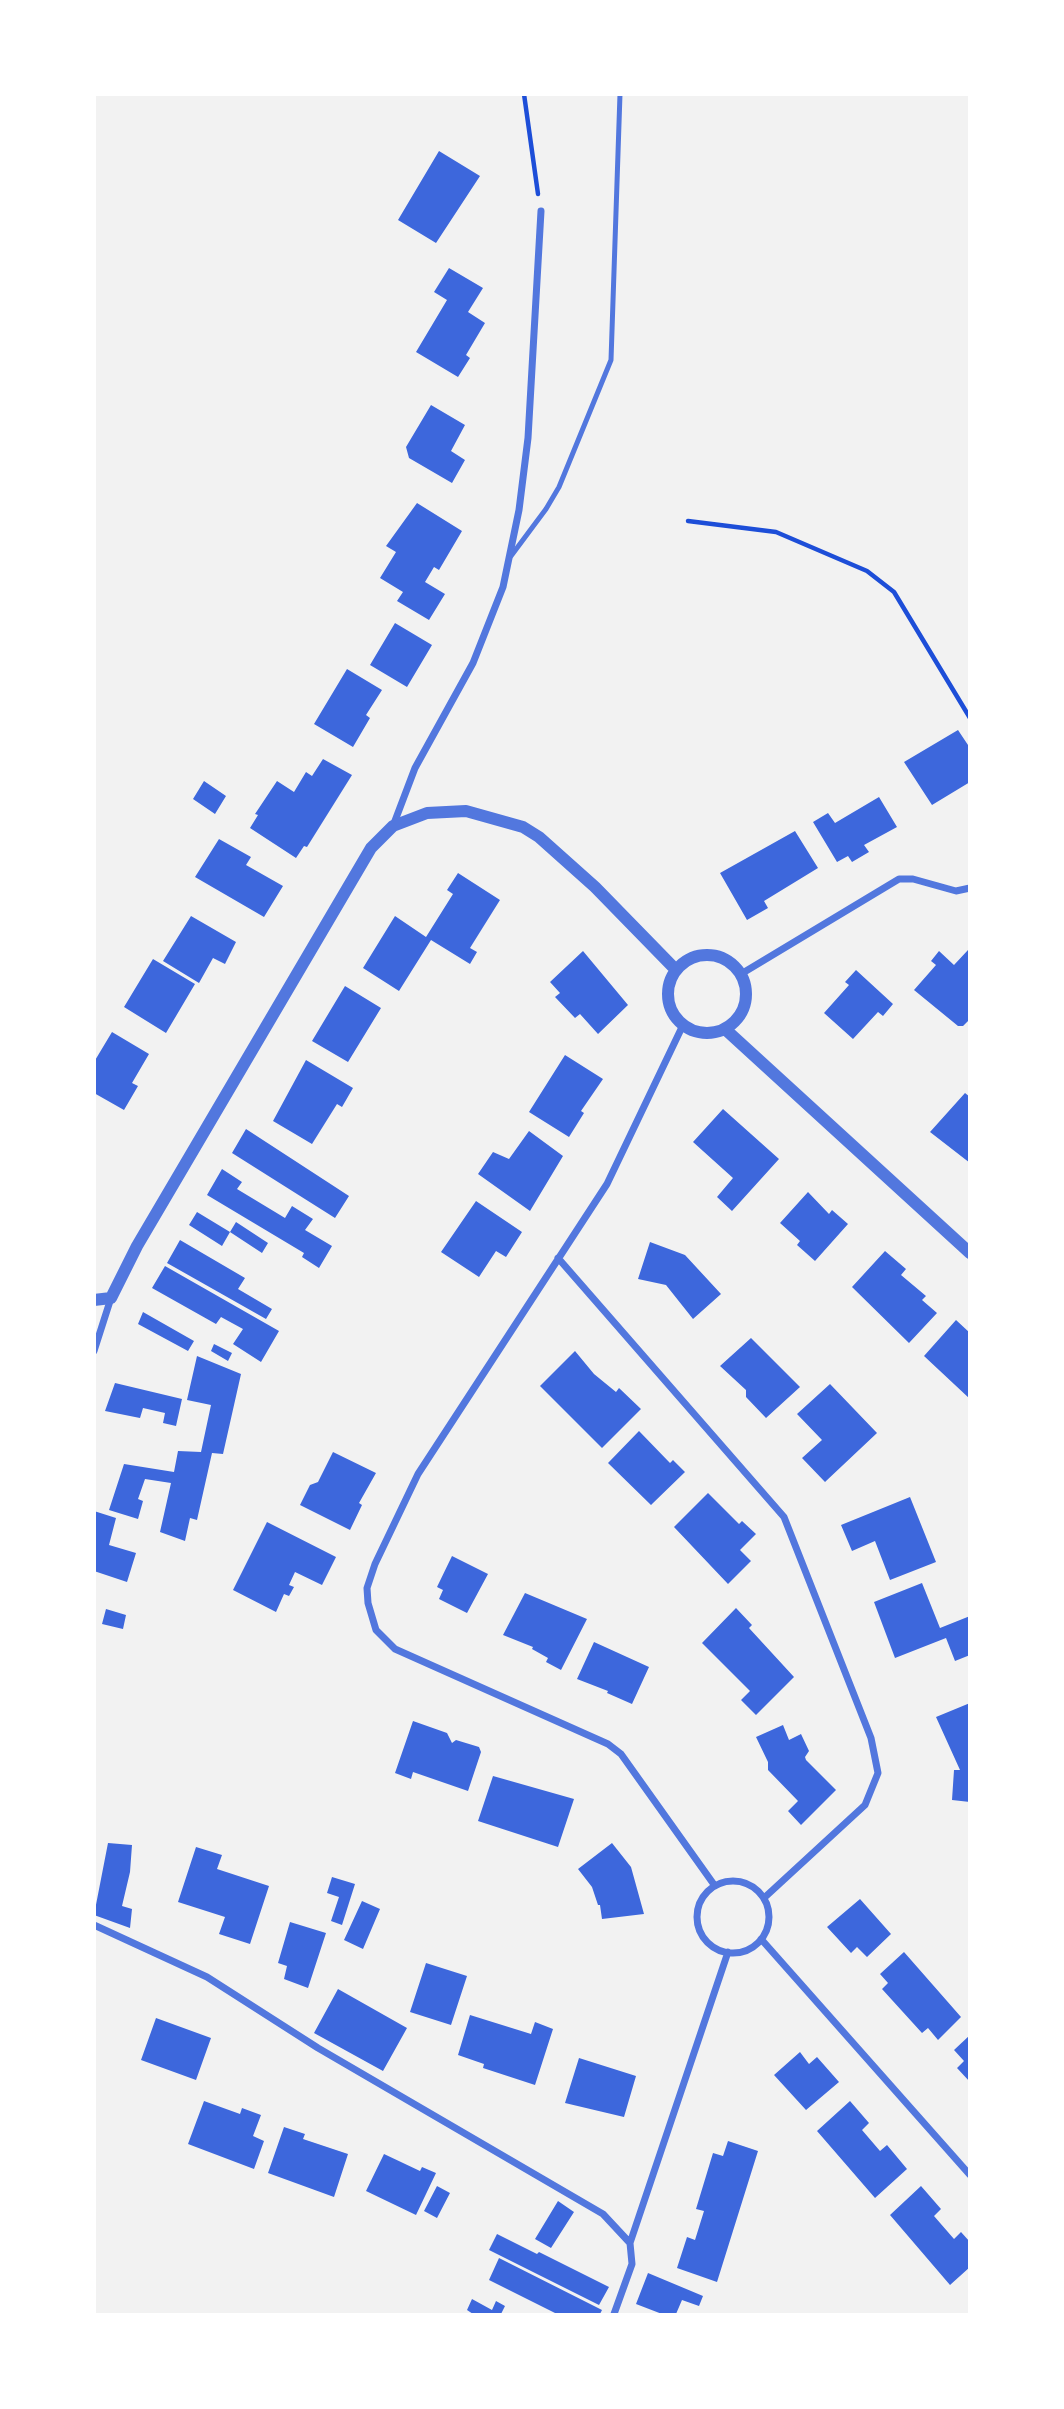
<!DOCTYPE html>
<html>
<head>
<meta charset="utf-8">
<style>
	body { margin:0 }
	#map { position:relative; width:1064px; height:2409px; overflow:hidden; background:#f2f2f2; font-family:Rubik,sans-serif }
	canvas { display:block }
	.frame { position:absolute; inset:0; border:96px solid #fff; pointer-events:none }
</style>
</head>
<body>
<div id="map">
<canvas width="1064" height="2409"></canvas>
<div class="frame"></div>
</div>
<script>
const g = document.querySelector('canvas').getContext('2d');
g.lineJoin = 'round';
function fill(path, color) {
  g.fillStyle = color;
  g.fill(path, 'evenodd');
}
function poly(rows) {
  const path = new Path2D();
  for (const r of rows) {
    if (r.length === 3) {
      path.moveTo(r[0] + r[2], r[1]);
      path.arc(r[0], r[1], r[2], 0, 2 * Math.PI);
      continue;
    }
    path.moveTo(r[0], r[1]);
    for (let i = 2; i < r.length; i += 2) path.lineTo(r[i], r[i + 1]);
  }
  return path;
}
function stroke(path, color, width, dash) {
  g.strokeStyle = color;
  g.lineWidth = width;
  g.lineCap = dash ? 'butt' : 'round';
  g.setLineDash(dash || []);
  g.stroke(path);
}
const building = poly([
	[439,151,480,176,436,243,398,220],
	[449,268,483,288,468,312,485,323,466,355,470,358,458,377,416,352,447,300,434,292],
	[431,405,465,425,451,451,465,460,452,483,409,458,406,447],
	[417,503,462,531,439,570,434,567,425,582,445,594,429,620,397,601,403,592,380,578,396,552,386,546],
	[395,623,432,645,407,687,370,665],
	[347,669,382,690,366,715,370,718,353,747,314,724],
	[958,730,970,748,970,782,932,805,904,762],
	[323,759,352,775,307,847,304,846,296,858,250,828,258,815,255,814,277,781,294,792,306,772,312,776],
	[204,781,226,796,215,814,193,799],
	[879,797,897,827,864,845,869,852,852,862,848,856,837,862,813,822,828,813,835,823],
	[795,831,818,868,764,901,768,908,747,920,720,873],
	[219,839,251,857,246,865,283,886,264,917,195,877],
	[458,873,500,900,470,948,477,952,470,964,431,940,399,991,363,968,395,916,426,937,453,894,447,890],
	[191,916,236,942,225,964,213,958,199,983,163,961],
	[968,950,970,1019,963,1026,958,1026,914,990,936,965,931,961,939,951,954,965],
	[583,951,628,1005,598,1034,580,1014,575,1018,555,997,560,993,550,982],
	[153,959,195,984,166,1033,124,1007],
	[856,970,893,1004,883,1016,878,1012,853,1039,824,1013,849,985,845,982],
	[345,986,381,1008,348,1062,312,1041],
	[112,1032,149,1054,132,1083,138,1086,124,1110,94,1093,94,1062],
	[565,1055,603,1079,581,1111,584,1113,569,1137,529,1112],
	[306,1060,353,1088,342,1107,337,1104,312,1144,273,1121],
	[965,1093,970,1097,970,1163,930,1132],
	[723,1109,779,1159,732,1211,717,1197,733,1178,693,1142],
	[246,1129,349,1196,335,1218,232,1153],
	[529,1131,563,1156,530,1211,478,1174,493,1152,509,1159],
	[222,1169,242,1182,237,1189,285,1218,292,1206,313,1219,305,1230,332,1246,319,1268,302,1257,304,1253,207,1195],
	[808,1192,829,1214,832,1210,848,1224,815,1261,797,1245,800,1241,780,1223],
	[476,1201,522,1232,506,1257,496,1251,479,1277,441,1252],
	[197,1212,230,1232,222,1246,189,1225],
	[236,1222,268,1243,262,1253,230,1232],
	[180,1240,245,1278,238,1289,272,1309,266,1319,167,1263],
	[650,1242,685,1255,721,1294,693,1319,666,1285,638,1279],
	[885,1251,906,1269,901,1275,926,1296,922,1300,937,1313,909,1343,852,1287],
	[165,1266,279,1331,261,1362,233,1344,243,1329,221,1317,216,1324,152,1288],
	[143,1312,194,1341,188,1351,138,1324],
	[956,1320,970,1333,970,1399,924,1356],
	[751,1338,800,1387,766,1418,746,1397,746,1390,720,1366],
	[214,1344,232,1353,228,1361,211,1351],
	[575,1351,594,1374,616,1392,619,1388,641,1409,602,1448,540,1386],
	[197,1356,241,1374,223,1454,212,1453,197,1520,190,1518,185,1541,160,1532,171,1483,145,1479,138,1499,143,1501,138,1519,109,1510,124,1464,174,1472,178,1451,201,1452,211,1405,187,1400],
	[115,1383,182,1399,176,1426,163,1423,165,1413,143,1408,140,1418,105,1411],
	[830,1384,877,1433,825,1482,802,1458,822,1440,797,1414],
	[639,1431,670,1463,673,1460,685,1472,651,1505,608,1463],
	[333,1452,376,1473,359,1503,362,1505,350,1530,300,1505,310,1485,318,1482],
	[708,1493,739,1524,742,1521,756,1534,740,1550,751,1561,728,1584,674,1527],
	[910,1497,936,1562,890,1580,875,1541,852,1551,841,1525],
	[94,1511,116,1518,109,1545,136,1553,127,1582,94,1571],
	[267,1522,336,1557,322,1585,295,1572,289,1585,294,1587,289,1596,284,1594,276,1612,233,1590],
	[452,1556,488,1574,467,1613,439,1599,443,1590,437,1587],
	[922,1583,940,1628,970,1616,970,1655,955,1661,946,1638,895,1658,874,1602],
	[525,1593,587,1619,561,1670,546,1662,548,1658,532,1649,533,1647,503,1635],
	[736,1608,752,1625,749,1628,794,1677,756,1715,741,1700,750,1691,702,1643],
	[106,1609,126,1615,123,1629,102,1624],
	[594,1642,649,1667,632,1704,607,1693,608,1691,577,1679],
	[970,1703,970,1802,952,1800,954,1770,960,1770,936,1717],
	[413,1721,447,1733,452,1743,456,1740,479,1747,481,1752,468,1791,413,1772,411,1779,395,1773],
	[783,1725,789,1740,801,1734,809,1751,805,1757,806,1760,836,1790,801,1825,788,1811,798,1801,768,1770,768,1762,756,1737],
	[493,1776,574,1799,558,1847,478,1821],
	[108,1843,132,1845,130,1872,122,1906,132,1909,130,1928,94,1915],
	[612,1843,631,1867,644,1914,602,1919,600,1905,598,1905,592,1887,578,1869],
	[196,1847,222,1855,217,1869,269,1886,250,1944,219,1934,225,1917,178,1902],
	[332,1877,355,1884,342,1925,331,1921,339,1897,327,1893],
	[860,1899,891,1934,867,1957,857,1947,851,1953,827,1927],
	[362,1901,380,1909,363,1949,344,1940],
	[290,1922,326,1933,308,1988,284,1979,287,1966,278,1963],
	[904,1952,961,2017,938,2040,928,2028,922,2033,882,1989,888,1983,880,1974],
	[426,1963,467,1976,451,2025,410,2012],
	[338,1989,407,2028,383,2071,314,2033],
	[470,2015,531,2034,535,2022,553,2029,535,2085,483,2068,484,2064,458,2055],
	[156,2018,211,2038,196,2080,141,2060],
	[970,2035,970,2082,957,2068,964,2061,954,2050],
	[800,2052,809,2064,817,2057,839,2082,806,2110,774,2075],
	[579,2058,636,2076,624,2117,565,2103],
	[204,2101,240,2114,242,2108,261,2115,253,2136,264,2141,254,2169,188,2144],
	[850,2101,869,2123,862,2130,880,2151,887,2145,907,2169,875,2198,817,2131],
	[284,2127,305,2134,303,2139,348,2154,334,2197,268,2173],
	[728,2141,758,2151,717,2282,677,2268,687,2237,695,2240,704,2211,696,2209,713,2153,723,2156],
	[384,2154,420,2171,422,2167,436,2173,416,2215,366,2191],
	[437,2186,450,2193,437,2218,424,2211],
	[921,2186,941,2209,934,2216,954,2239,961,2232,970,2242,970,2267,950,2285,890,2215],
	[558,2201,574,2212,551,2248,535,2239],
	[497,2234,537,2254,539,2252,609,2287,599,2305,489,2250],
	[499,2258,602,2310,600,2314,557,2314,489,2280],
	[648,2273,703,2296,699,2306,682,2300,676,2314,662,2314,636,2304],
	[472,2299,492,2310,496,2301,505,2306,501,2314,473,2314,467,2310]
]);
const path = poly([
	[524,94,538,194],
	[688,521,776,532,867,571,894,592,970,718]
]);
const service = poly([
	[511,556,546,509,559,487,611,360,620,94]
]);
const minor = poly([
	[393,826,415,768,473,663,503,587,519,510,528,438,541,211],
	[741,974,899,879,913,879,956,891,970,888],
	[683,1025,607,1184,418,1474,375,1564,367,1588,368,1603,376,1630,395,1649,608,1744,621,1754,715,1886],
	[558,1258,784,1517,871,1738,878,1773,865,1805,764,1898],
	[94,1351,111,1298],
	[733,1917,36],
	[94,1925,207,1977,318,2048,603,2214,630,2243],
	[761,1939,970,2175],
	[614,2314,632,2264,630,2243,728,1952]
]);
const tertiary = poly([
	[707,994,39],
	[725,1029,970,1253],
	[94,1300,111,1298,137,1246,371,848,393,826,427,813,466,811,523,827,539,837,595,887,676,970]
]);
fill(building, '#3d67dc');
stroke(path, '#1d4ed8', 4.5);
stroke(service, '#5277de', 5);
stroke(minor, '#5277de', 7);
stroke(tertiary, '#5277de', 12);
</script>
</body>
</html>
